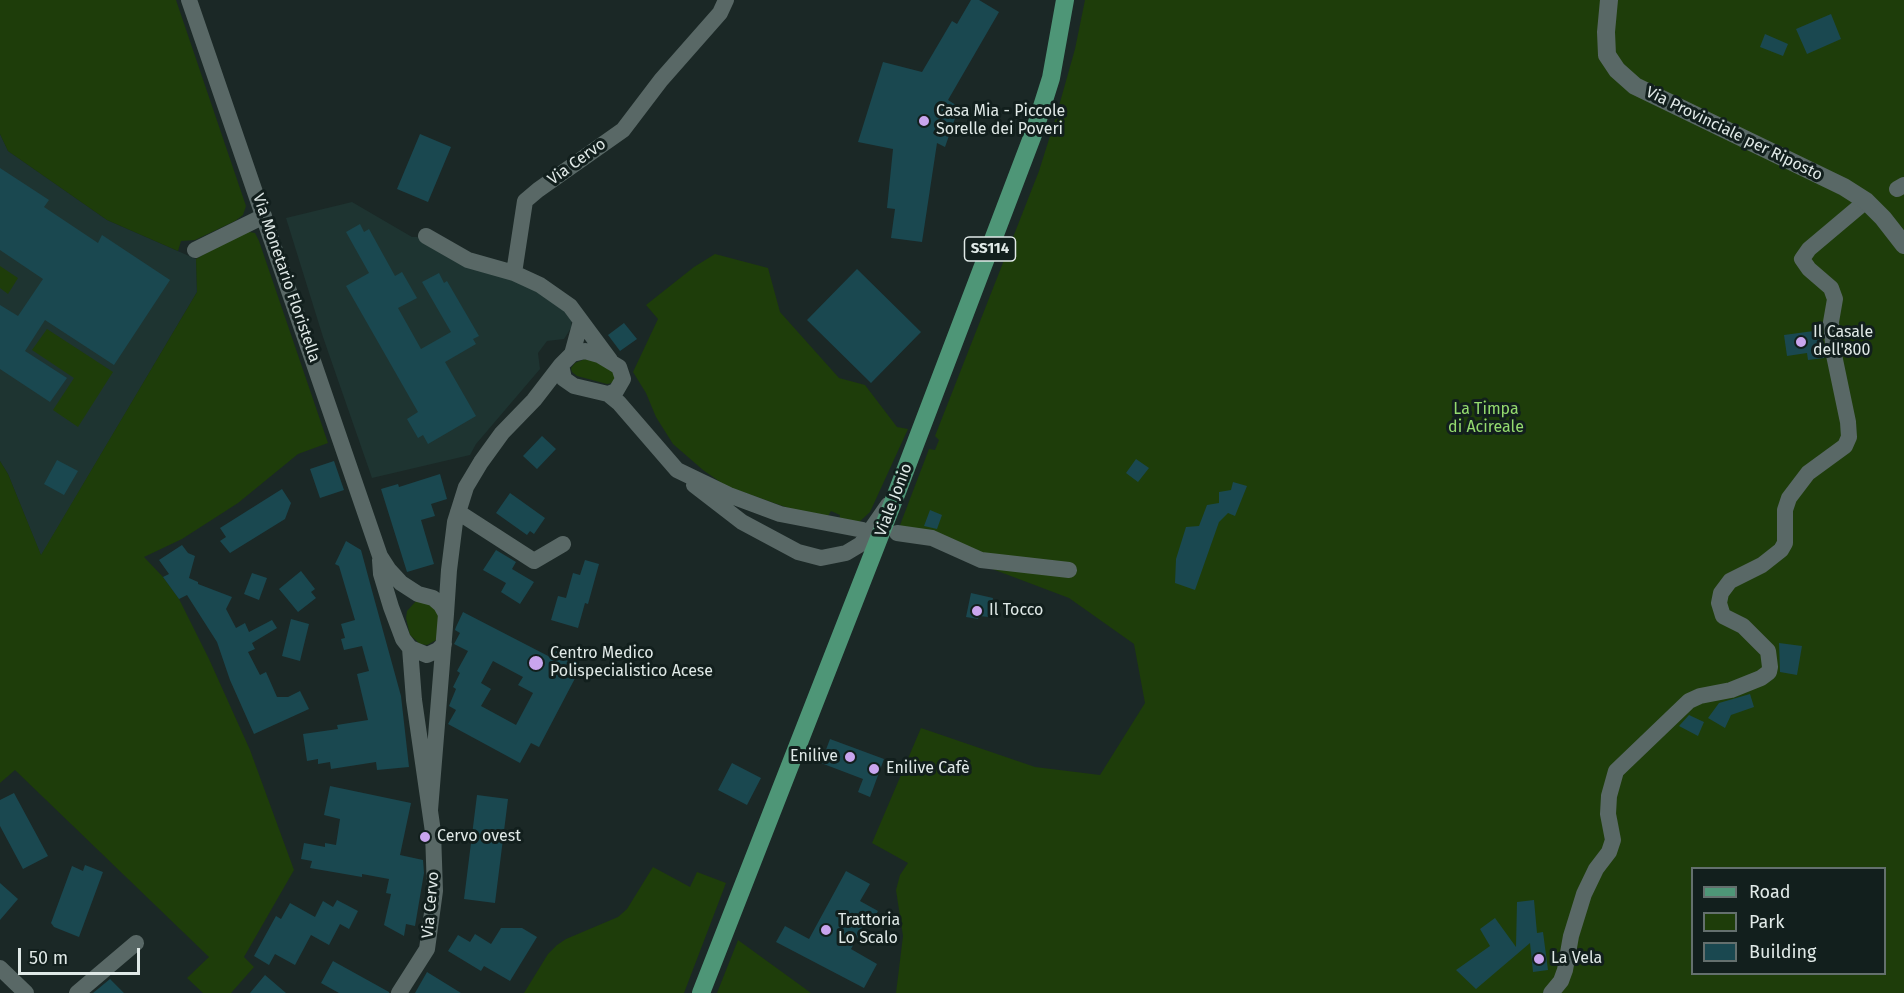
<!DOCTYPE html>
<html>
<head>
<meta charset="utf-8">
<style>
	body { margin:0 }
	#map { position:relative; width:1904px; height:993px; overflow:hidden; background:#1b2826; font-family:"Fira Sans",sans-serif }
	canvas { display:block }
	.legend { position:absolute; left:1691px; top:867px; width:195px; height:108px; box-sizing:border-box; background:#121f1d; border:2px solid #64706e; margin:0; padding:8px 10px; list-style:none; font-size:18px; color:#e0e9e7 }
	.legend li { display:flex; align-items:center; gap:12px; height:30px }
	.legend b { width:30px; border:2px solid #64706e }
	.scale { position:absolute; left:18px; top:948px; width:122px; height:27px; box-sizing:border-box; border:3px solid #e0e9e7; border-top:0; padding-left:8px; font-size:18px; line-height:21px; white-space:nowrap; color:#e0e9e7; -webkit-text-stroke:4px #121f1d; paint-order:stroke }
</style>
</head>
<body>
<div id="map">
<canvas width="1904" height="993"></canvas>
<ul class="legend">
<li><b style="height:8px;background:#4e9677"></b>Road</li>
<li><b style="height:16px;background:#1e3d0a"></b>Park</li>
<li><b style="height:16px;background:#1a4850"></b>Building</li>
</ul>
<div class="scale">50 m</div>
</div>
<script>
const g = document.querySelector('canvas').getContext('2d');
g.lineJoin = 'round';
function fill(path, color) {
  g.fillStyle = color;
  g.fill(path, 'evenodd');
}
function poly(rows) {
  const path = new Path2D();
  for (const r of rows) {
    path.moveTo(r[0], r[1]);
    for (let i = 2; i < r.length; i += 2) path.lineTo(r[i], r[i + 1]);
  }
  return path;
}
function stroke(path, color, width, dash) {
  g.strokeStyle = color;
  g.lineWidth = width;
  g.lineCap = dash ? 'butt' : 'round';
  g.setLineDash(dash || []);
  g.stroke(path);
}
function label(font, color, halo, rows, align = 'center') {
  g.font = font + ' "Fira Sans",sans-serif';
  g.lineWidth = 6;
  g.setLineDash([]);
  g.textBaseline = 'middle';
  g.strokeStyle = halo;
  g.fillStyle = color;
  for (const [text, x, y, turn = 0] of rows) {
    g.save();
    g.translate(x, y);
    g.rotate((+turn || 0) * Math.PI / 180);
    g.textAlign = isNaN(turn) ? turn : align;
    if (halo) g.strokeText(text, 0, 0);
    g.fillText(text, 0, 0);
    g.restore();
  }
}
const built = poly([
	[0,134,8,151,107,220,196,259,197,292,41,556,8,474,0,461],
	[352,202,412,237,417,237,470,266,532,286,572,317,571,328,564,339,547,341,538,353,540,369,476,444,470,455,372,478,323,337,286,218]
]);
const green = poly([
	[0,0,176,0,246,206,243,215,235,221,195,240,181,241,178,251,107,220,8,151,0,134],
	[1085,0,1904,0,1904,993,896,993,903,936,896,890,900,875,908,863,872,843,921,728,1035,767,1100,775,1145,703,1134,644,1069,598,897,533,929,449,935,450,939,440,935,436,1039,171,1055,120,1075,49],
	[1692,868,1884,868,1884,974,1692,974],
	[244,231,255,233,259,241,328,443,298,454,238,503,182,539,144,557,163,577,179,599,209,659,250,750,294,870,244,957,254,967,231,993,203,993,187,978,209,957,15,770,0,783,0,461,8,474,41,555,197,292,196,259],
	[715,254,768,268,780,312,839,378,865,385,897,427,908,429,870,512,857,524,839,522,840,515,831,511,825,521,726,486,703,470,673,444,656,417,646,393,633,372,658,319,646,305,694,267],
	[0,266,18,278,8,294,0,288],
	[47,329,113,372,78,427,53,410,74,378,32,350],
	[585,359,597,362,613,372,615,378,612,383,607,384,577,376,572,372,571,368,575,363],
	[416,601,430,603,440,615,438,639,427,645,420,644,410,635,406,618,407,611],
	[653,867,690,887,697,872,726,883,684,993,524,993,548,954,557,945,566,939,618,917,627,909],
	[738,940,811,993,717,993]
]);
const building = poly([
	[971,0,979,0,999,12,948,100,959,107,945,147,937,143,922,242,891,238,895,209,887,208,893,149,858,142,883,62,922,72,952,21,957,24],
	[1831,14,1841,39,1807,54,1796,29],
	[1765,34,1788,44,1783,56,1760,47],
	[420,134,451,147,428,202,397,189],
	[0,168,49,200,44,207,98,243,102,235,170,280,114,365,45,320,25,351,67,378,50,402,0,369,0,305,18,316,43,279,0,250],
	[360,224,364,232,369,229,395,276,402,272,417,298,398,308,421,349,451,332,422,282,439,273,444,283,447,281,479,336,473,339,476,344,445,362,476,416,428,444,423,435,418,438,407,419,418,412,346,286,369,273,346,232],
	[857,269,921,332,871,383,807,320],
	[624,323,637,339,620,351,608,335],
	[1821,330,1824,358,1808,360,1807,353,1787,356,1784,335],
	[542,436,556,449,537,469,523,456],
	[1136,459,1149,468,1138,482,1126,473],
	[57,460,78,471,64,495,44,484],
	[334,461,344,490,320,498,310,469],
	[440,474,447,499,431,504,435,516,421,520,434,564,407,572,381,489,398,484,399,487],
	[1233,482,1247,486,1235,516,1228,513,1219,522,1195,590,1175,583,1176,559,1186,527,1199,526,1207,505,1219,503,1219,492,1231,490],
	[282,489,291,503,285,519,230,553,220,541,226,537,220,528],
	[510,493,545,518,534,534,530,531,527,535,496,513],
	[930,510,942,515,937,529,924,526],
	[346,541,361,550,374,598,401,696,409,767,377,770,376,762,331,769,330,762,318,764,318,759,307,761,303,734,338,729,337,725,368,720,357,674,369,671,362,646,344,650,341,639,345,638,341,624,355,620,339,566,335,564],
	[182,545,188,553,195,556,189,578,198,582,198,584,232,597,226,609,236,628,245,623,249,632,272,620,277,628,252,643,255,649,248,652,260,675,266,672,277,697,288,697,300,691,309,709,254,734,230,680,217,642,187,595,179,599,163,577,169,574,159,560],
	[496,550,516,562,512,569,534,582,520,604,501,592,506,583,483,570],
	[585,560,599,564,588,604,585,603,578,628,551,620,558,596,566,598,573,573,580,575],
	[301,571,315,589,311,592,316,598,298,612,279,589],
	[252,573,267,578,259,600,244,594],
	[971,593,993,598,989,617,979,616,978,619,966,617],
	[463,612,552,658,556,651,582,665,539,747,531,743,520,763,448,724,456,710,449,706,456,689,453,687,460,673,457,671,468,651,454,644,460,633,455,630,456,627],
	[493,661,523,677,518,685,533,693,516,725,481,706,491,689,481,683],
	[291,619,309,624,300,661,282,656],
	[1779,643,1802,646,1797,675,1780,672],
	[1750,694,1754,707,1731,715,1725,728,1708,718,1719,703],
	[1689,715,1704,722,1698,736,1679,726],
	[830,739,884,759,870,797,858,792,863,779,821,763],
	[732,763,761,778,747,805,718,790],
	[330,786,411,803,400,855,423,860,424,873,415,926,406,924,404,936,384,925,391,894,386,893,389,879,362,874,362,877,310,868,312,861,301,859,304,843,325,847,325,843,336,845,340,819,324,815],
	[14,793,48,856,23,869,0,826,0,800],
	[477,795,508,799,495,903,464,899],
	[85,865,103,872,79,937,54,927,51,923,72,866,83,871],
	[846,871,870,884,860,901,878,911,869,927,864,925,851,949,877,964,864,988,776,942,785,926,809,939],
	[0,883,18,899,0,920],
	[337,900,358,911,349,929,340,924,329,945,311,935,295,965,275,954,269,965,254,956,276,916,281,919,290,903,315,917,323,901,333,907],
	[1534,900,1537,933,1543,932,1548,970,1533,972,1530,943,1476,989,1456,970,1490,946,1480,929,1495,918,1516,947,1517,902],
	[501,928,522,928,537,937,510,981,484,966,481,971,448,951,458,935,470,942,475,934,491,944],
	[333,961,389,992,389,993,339,993,321,983],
	[427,972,461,993,415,993],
	[265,975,286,993,250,993],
	[110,979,124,993,93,993]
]);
const street = poly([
	[189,0,380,556,389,570,401,583,418,594,433,598,441,605,446,614,430,810],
	[1897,189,1904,185],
	[426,236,468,260,514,273],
	[195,250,264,216],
	[572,354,585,351,599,355,619,367,623,379,616,391,608,394,574,386,564,379,561,365,572,354,581,321],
	[610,360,570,306,540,285,514,273,525,201,538,190,623,130,661,80,720,13,726,0],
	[608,394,619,403,677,470,729,495,780,514,863,530],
	[694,485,742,522,798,552,821,558,846,553,861,544,888,505],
	[458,512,534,561,563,544],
	[897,533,932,538,981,560,1069,570],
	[380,560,381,574,391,607,403,639,410,648,427,655,438,650,444,644],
	[446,614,449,570,455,522,466,487,481,462,502,433,534,400,561,365],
	[0,968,26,993],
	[77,993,136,943],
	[399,993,427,949,435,891,433,832,414,700,410,648],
	[1551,993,1561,981,1565,970,1571,936,1584,894,1596,869,1609,852,1613,840,1608,814,1609,796,1616,771,1689,701,1700,696,1731,690,1761,678,1769,672,1770,667,1768,651,1743,626,1723,616,1719,603,1721,593,1730,581,1762,565,1781,550,1785,543,1785,510,1789,498,1808,473,1845,446,1849,437,1848,422,1834,355,1831,322,1835,299,1831,288,1809,269,1802,259,1809,249,1866,201]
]);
const secondary = poly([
	[1609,0,1606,32,1607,55,1617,70,1635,86,1844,187,1866,201,1883,218,1904,245]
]);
const primary = poly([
	[701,993,897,492,1034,132,1051,78,1065,0]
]);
const markers = [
	[924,121,6,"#c9a5ee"],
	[1801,342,6,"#c9a5ee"],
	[977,611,6,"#c9a5ee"],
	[536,663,8,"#c9a5ee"],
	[850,757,6,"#c9a5ee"],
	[874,769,6,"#c9a5ee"],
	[425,837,6,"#c9a5ee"],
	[826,930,6,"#c9a5ee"],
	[1539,959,6,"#c9a5ee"]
];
const shields = [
	[990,249,51]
];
const shieldNames = [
	["SS114",990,249]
];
const poiNames = [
	["Casa Mia - Piccole",936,112],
	["Sorelle dei Poveri",936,130],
	["Il Casale",1813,333],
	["dell'800",1813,351],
	["Il Tocco",989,611],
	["Centro Medico",550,654],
	["Polispecialistico Acese",550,672],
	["Enilive",838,757,"right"],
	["Enilive Cafè",886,769],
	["Cervo ovest",437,837],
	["Trattoria",838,921],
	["Lo Scalo",838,939],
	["La Vela",1551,959]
];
const streetNames = [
	["Via Provinciale per Riposto",1734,134,26],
	["Via Cervo",577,162,-36],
	["Via Monetario Floristella",286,278,71],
	["Viale Jonio",894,500,-69],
	["Via Cervo",431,905,-85]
];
const parkNames = [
	["La Timpa",1486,410],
	["di Acireale",1486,428]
];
fill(built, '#1e3431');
fill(green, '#1e3d0a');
fill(building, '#1a4850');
stroke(street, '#596866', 16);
stroke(secondary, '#596866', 18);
stroke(primary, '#4e9677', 18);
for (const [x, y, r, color] of markers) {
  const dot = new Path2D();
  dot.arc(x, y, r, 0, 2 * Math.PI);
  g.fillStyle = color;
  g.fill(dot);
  stroke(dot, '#121f1d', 2);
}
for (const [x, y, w] of shields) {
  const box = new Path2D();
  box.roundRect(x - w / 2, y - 12, w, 24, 4.5);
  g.fillStyle = '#121f1d';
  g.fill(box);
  stroke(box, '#e0e9e7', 1.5);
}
label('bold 15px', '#e0e9e7', null, shieldNames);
label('16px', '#e0e9e7', '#121f1d', poiNames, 'left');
label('16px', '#e0e9e7', '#121f1d', streetNames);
label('16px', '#94db6f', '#121f1d', parkNames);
</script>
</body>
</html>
